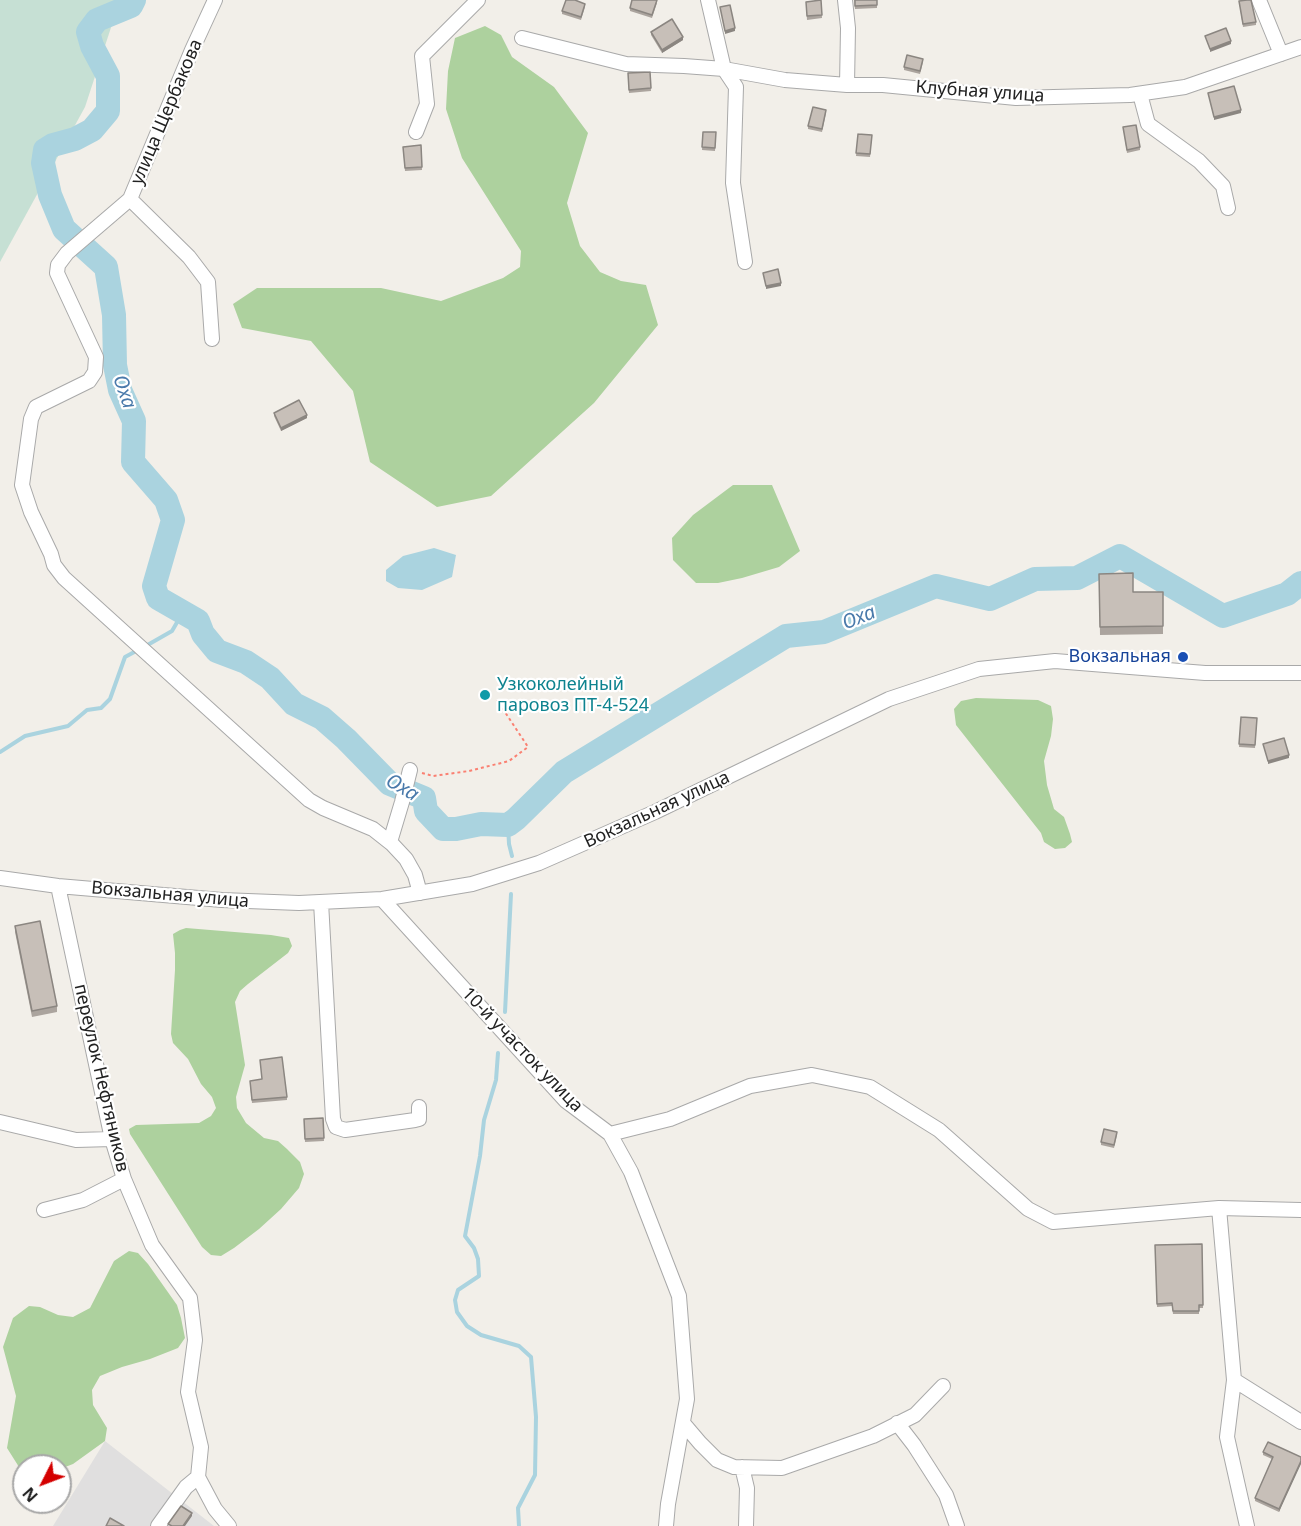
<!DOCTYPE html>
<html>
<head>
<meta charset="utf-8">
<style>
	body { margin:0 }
	#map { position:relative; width:1301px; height:1526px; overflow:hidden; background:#f2efe9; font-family:"Noto Sans",sans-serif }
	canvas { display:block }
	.north { position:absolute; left:12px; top:1454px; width:60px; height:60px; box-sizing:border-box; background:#fff; border:2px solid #a7a7a7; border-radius:50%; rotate:228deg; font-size:16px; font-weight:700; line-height:24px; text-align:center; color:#222 }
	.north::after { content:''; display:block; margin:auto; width:21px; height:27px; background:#d40000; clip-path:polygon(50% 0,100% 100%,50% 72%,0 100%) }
</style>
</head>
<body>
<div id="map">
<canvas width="1301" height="1526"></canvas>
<div class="north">N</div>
</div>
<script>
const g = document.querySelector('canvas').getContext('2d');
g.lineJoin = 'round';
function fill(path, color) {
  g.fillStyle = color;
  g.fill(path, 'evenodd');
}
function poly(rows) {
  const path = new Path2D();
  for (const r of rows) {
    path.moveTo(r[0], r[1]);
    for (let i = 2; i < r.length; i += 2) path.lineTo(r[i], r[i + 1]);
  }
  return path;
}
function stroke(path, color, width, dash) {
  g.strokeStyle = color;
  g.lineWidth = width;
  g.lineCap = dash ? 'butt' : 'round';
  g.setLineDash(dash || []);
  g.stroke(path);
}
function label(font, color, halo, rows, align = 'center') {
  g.font = font + ' "Noto Sans",sans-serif';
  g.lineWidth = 4.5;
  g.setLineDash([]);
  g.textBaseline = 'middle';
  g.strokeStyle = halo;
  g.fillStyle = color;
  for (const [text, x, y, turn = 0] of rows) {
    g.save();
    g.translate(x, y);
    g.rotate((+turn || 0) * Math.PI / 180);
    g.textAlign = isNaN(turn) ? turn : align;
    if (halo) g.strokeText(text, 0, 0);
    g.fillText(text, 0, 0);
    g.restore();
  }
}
const residential = poly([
	[105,1441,214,1526,53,1526]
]);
const forest = poly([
	[485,26,501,35,512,57,554,87,588,133,567,203,580,246,600,272,621,281,646,285,658,325,594,403,491,496,437,507,370,462,353,391,311,341,242,328,233,304,257,288,381,288,441,301,503,278,520,267,521,251,462,158,446,109,448,71,455,38],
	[733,485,772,485,800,551,779,567,742,578,718,583,696,583,673,560,672,538,693,515],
	[976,698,1038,700,1051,706,1053,719,1051,736,1044,761,1047,785,1054,809,1064,817,1070,834,1072,842,1065,848,1055,849,1044,842,1041,833,956,725,954,709,961,701],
	[186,928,271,935,289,938,292,946,288,953,248,984,240,991,235,1002,245,1065,236,1097,237,1108,246,1123,264,1138,278,1141,287,1149,300,1162,304,1174,299,1188,281,1209,259,1229,234,1248,221,1256,211,1255,202,1247,130,1134,129,1129,136,1125,199,1123,211,1116,216,1108,212,1097,201,1084,188,1059,173,1043,171,1034,175,970,175,953,173,934,180,930],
	[129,1251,138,1253,148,1264,177,1305,181,1318,185,1338,178,1348,150,1359,122,1367,100,1376,92,1390,93,1405,107,1428,105,1441,73,1464,60,1469,60,1466,24,1466,24,1469,19,1467,7,1448,16,1396,3,1347,13,1318,29,1306,40,1307,58,1315,73,1317,90,1308,114,1261]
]);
const wetland = poly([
	[0,0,120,0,85,107,0,262]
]);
const water = poly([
	[434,548,456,555,452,577,422,590,398,588,386,581,386,570,403,556]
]);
const stream = poly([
	[144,647,172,631,183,612],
	[0,752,25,736,68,726,87,710,101,708,110,699,125,657,138,650],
	[508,825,509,844,512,856],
	[505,1012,511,894],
	[498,1053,496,1080,484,1120,480,1156,465,1236,474,1248,478,1259,479,1276,458,1290,455,1300,457,1312,467,1326,481,1335,519,1346,531,1357,536,1417,535,1475,518,1508,519,1526]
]);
const river = poly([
	[134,0,131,6,97,20,88,32,92,46,108,76,108,111,92,130,75,139,53,145,45,150,43,163,50,195,64,229,106,267,114,315,115,365,120,390,134,421,133,462,166,500,173,520,154,586,158,598,198,621,203,634,217,651,246,662,270,678,294,704,322,718,346,739,390,784,424,798,426,811,443,829,456,829,481,824,508,825,516,819,564,772,786,636,824,632,936,586,990,599,1035,579,1077,578,1120,556,1223,616,1287,594,1301,583]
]);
const path = poly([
	[422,773,433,776,469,771,509,761,528,747,497,700]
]);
const minor = poly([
	[215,0,192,50,130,199,67,253,58,265,57,273,96,357,95,372,89,381,36,407,31,419,22,485,31,512,51,554,54,565,64,578,309,800,323,808,373,829,392,844,406,859,415,875,420,893],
	[708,0,724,69,785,80,847,85,883,85,1016,98,1130,95,1185,87,1301,47],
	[845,0,848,28,847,85],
	[1259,0,1281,54],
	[522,38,626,64,684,66,724,69,736,87,733,183,745,262],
	[1140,94,1148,124,1199,161,1223,186,1228,208],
	[416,132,427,104,422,56,478,0],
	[130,199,189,257,208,282,212,339],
	[390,842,402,802,410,770],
	[0,878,58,886,222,900,299,903,382,899,472,884,539,863,655,812,889,699,979,669,1055,661,1205,673,1301,673],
	[58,886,112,1139,124,1179,152,1245,190,1298,195,1340,188,1392,201,1447,198,1477,186,1487,158,1526],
	[382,899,566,1101,610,1134,631,1172,679,1296,687,1399,668,1504,666,1526],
	[321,902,333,1119,336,1127,345,1130,415,1120,419,1119,419,1107],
	[0,1122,76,1140,112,1139],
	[610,1134,670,1119,750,1086,812,1075,870,1087,939,1130,1028,1209,1053,1222,1219,1208,1234,1380,1301,1422],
	[1219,1208,1301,1210],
	[44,1210,83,1200,124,1179],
	[1234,1380,1227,1437,1247,1526],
	[683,1423,700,1443,717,1460,734,1467,782,1468,873,1436,915,1415,943,1386],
	[897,1423,914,1445,946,1495,957,1526],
	[742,1467,747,1488,746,1526],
	[198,1477,215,1509,229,1526]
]);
const wall = poly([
	[821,0,822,18,807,20,806,2],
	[854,0,877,0,877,8,855,9],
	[1239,1,1256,22,1256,25,1243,27],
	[657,3,652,18,630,11,630,8],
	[585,7,581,20,562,14,562,11],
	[651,32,683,40,662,53,651,35],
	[923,62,920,74,904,70,904,67],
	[650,72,651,91,629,93,628,73],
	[826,113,822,132,808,129,808,126],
	[1123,127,1140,147,1140,150,1127,153],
	[703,132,716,132,715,151,702,150],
	[858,134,872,135,870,157,856,156],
	[421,145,422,170,405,171,403,147],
	[274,413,307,418,281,431,274,416],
	[1099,574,1133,592,1163,592,1163,634,1100,635],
	[1241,717,1257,718,1255,748,1239,747],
	[15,926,57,1006,57,1012,32,1017,15,932],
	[250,1084,287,1097,287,1100,252,1103],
	[323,1118,324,1141,305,1142,304,1119],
	[1117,1135,1114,1148,1101,1145,1101,1142],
	[1202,1244,1203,1308,1199,1308,1199,1314,1173,1314,1172,1306,1157,1307,1155,1245],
	[1263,1452,1301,1457,1279,1512,1255,1501,1255,1498,1272,1459,1263,1455]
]);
const shadedWall = poly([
	[735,28,735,31,725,34,725,31],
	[683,37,683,40,662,53,662,50],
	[1231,41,1231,44,1210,52,1210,49],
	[1241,110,1241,113,1214,120,1214,117],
	[781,283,781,286,766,289,766,286],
	[307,415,307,418,281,431,281,428],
	[1289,755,1289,758,1268,764,1268,761],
	[1301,1461,1301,1464,1279,1512,1279,1509],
	[192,1513,192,1516,185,1526,183,1526]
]);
const building = poly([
	[566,0,575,0,585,4,581,17,562,11,566,0],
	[632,0,657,0,652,15,630,8,632,0],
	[821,0,822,15,807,16,806,2,821,0],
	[855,0,877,0,877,5,855,6,855,0],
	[1247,0,1251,0,1256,22,1243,24,1239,1,1247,0],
	[730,5,735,28,725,31,720,7,730,5],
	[672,19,683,37,662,50,651,32,672,19],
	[1226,28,1231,41,1210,49,1205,36,1226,28],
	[907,55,923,59,920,71,904,67,907,55],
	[650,72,651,88,629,90,628,73,650,72],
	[1234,86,1241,110,1214,117,1208,93,1234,86],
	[813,107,826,110,822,129,808,126,813,107],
	[1136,125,1140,147,1127,150,1123,127,1136,125],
	[703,132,716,132,715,148,702,147,703,132],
	[858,134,872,135,870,154,856,153,858,134],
	[421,145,422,167,405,168,403,147,421,145],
	[778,269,781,283,766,286,763,273,778,269],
	[299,400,307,415,281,428,274,413,299,400],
	[1133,573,1133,592,1163,592,1163,626,1100,627,1099,574,1133,573],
	[1241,717,1257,718,1255,745,1239,744,1241,717],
	[1284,738,1289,755,1268,761,1263,744,1284,738],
	[40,921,57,1006,32,1011,15,926,40,921],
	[282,1057,287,1097,252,1100,250,1081,262,1079,260,1060,282,1057],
	[323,1118,324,1138,305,1139,304,1119,323,1118],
	[1104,1129,1117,1132,1114,1145,1101,1142,1104,1129],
	[1202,1244,1203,1305,1199,1305,1199,1311,1173,1311,1172,1303,1157,1304,1155,1245,1202,1244],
	[1268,1442,1301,1457,1301,1461,1279,1509,1255,1498,1273,1457,1263,1452,1268,1442],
	[181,1506,192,1513,183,1526,172,1526,168,1524,181,1506],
	[110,1518,124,1526,106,1526,110,1518]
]);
const markers = [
	[1183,657,6,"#1a4fb4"],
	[485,695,6,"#0f9aa8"]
];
const streetNames = [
	["Клубная улица",980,92,4],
	["улица Щербакова",167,112,-67],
	["Вокзальная улица",657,810,-25],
	["Вокзальная улица",170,895,5],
	["10-й участок улица",522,1050,46],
	["переулок Нефтяников",101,1078,77]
];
const transitNames = [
	["Вокзальная",1171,657]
];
const cultureNames = [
	["Узкоколейный",497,685],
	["паровоз ПТ-4-524",497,706]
];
const waterNames = [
	["Оха",124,392,71],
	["Оха",859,618,-22],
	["Оха",402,788,31]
];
fill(residential, '#e0dfdf');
fill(forest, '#add19e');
fill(wetland, '#c6e0d4');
fill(water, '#aad3df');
stroke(stream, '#aad3df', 4);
stroke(river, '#aad3df', 24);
stroke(minor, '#a9a9a9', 16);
stroke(path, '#fa8072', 2, [3, 3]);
stroke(minor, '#fff', 14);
fill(wall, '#aba49e');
fill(shadedWall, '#8b8681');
fill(building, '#c7bfb8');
stroke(building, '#8b8681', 1.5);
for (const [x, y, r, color] of markers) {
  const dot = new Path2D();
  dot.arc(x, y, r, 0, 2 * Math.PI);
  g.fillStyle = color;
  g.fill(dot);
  stroke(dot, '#fff', 2);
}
label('18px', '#222', '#fff', streetNames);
label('18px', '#164399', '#fff', transitNames, 'right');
label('18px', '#0d838f', '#fff', cultureNames, 'left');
label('italic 20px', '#4a7aab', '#fff', waterNames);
</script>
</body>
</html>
